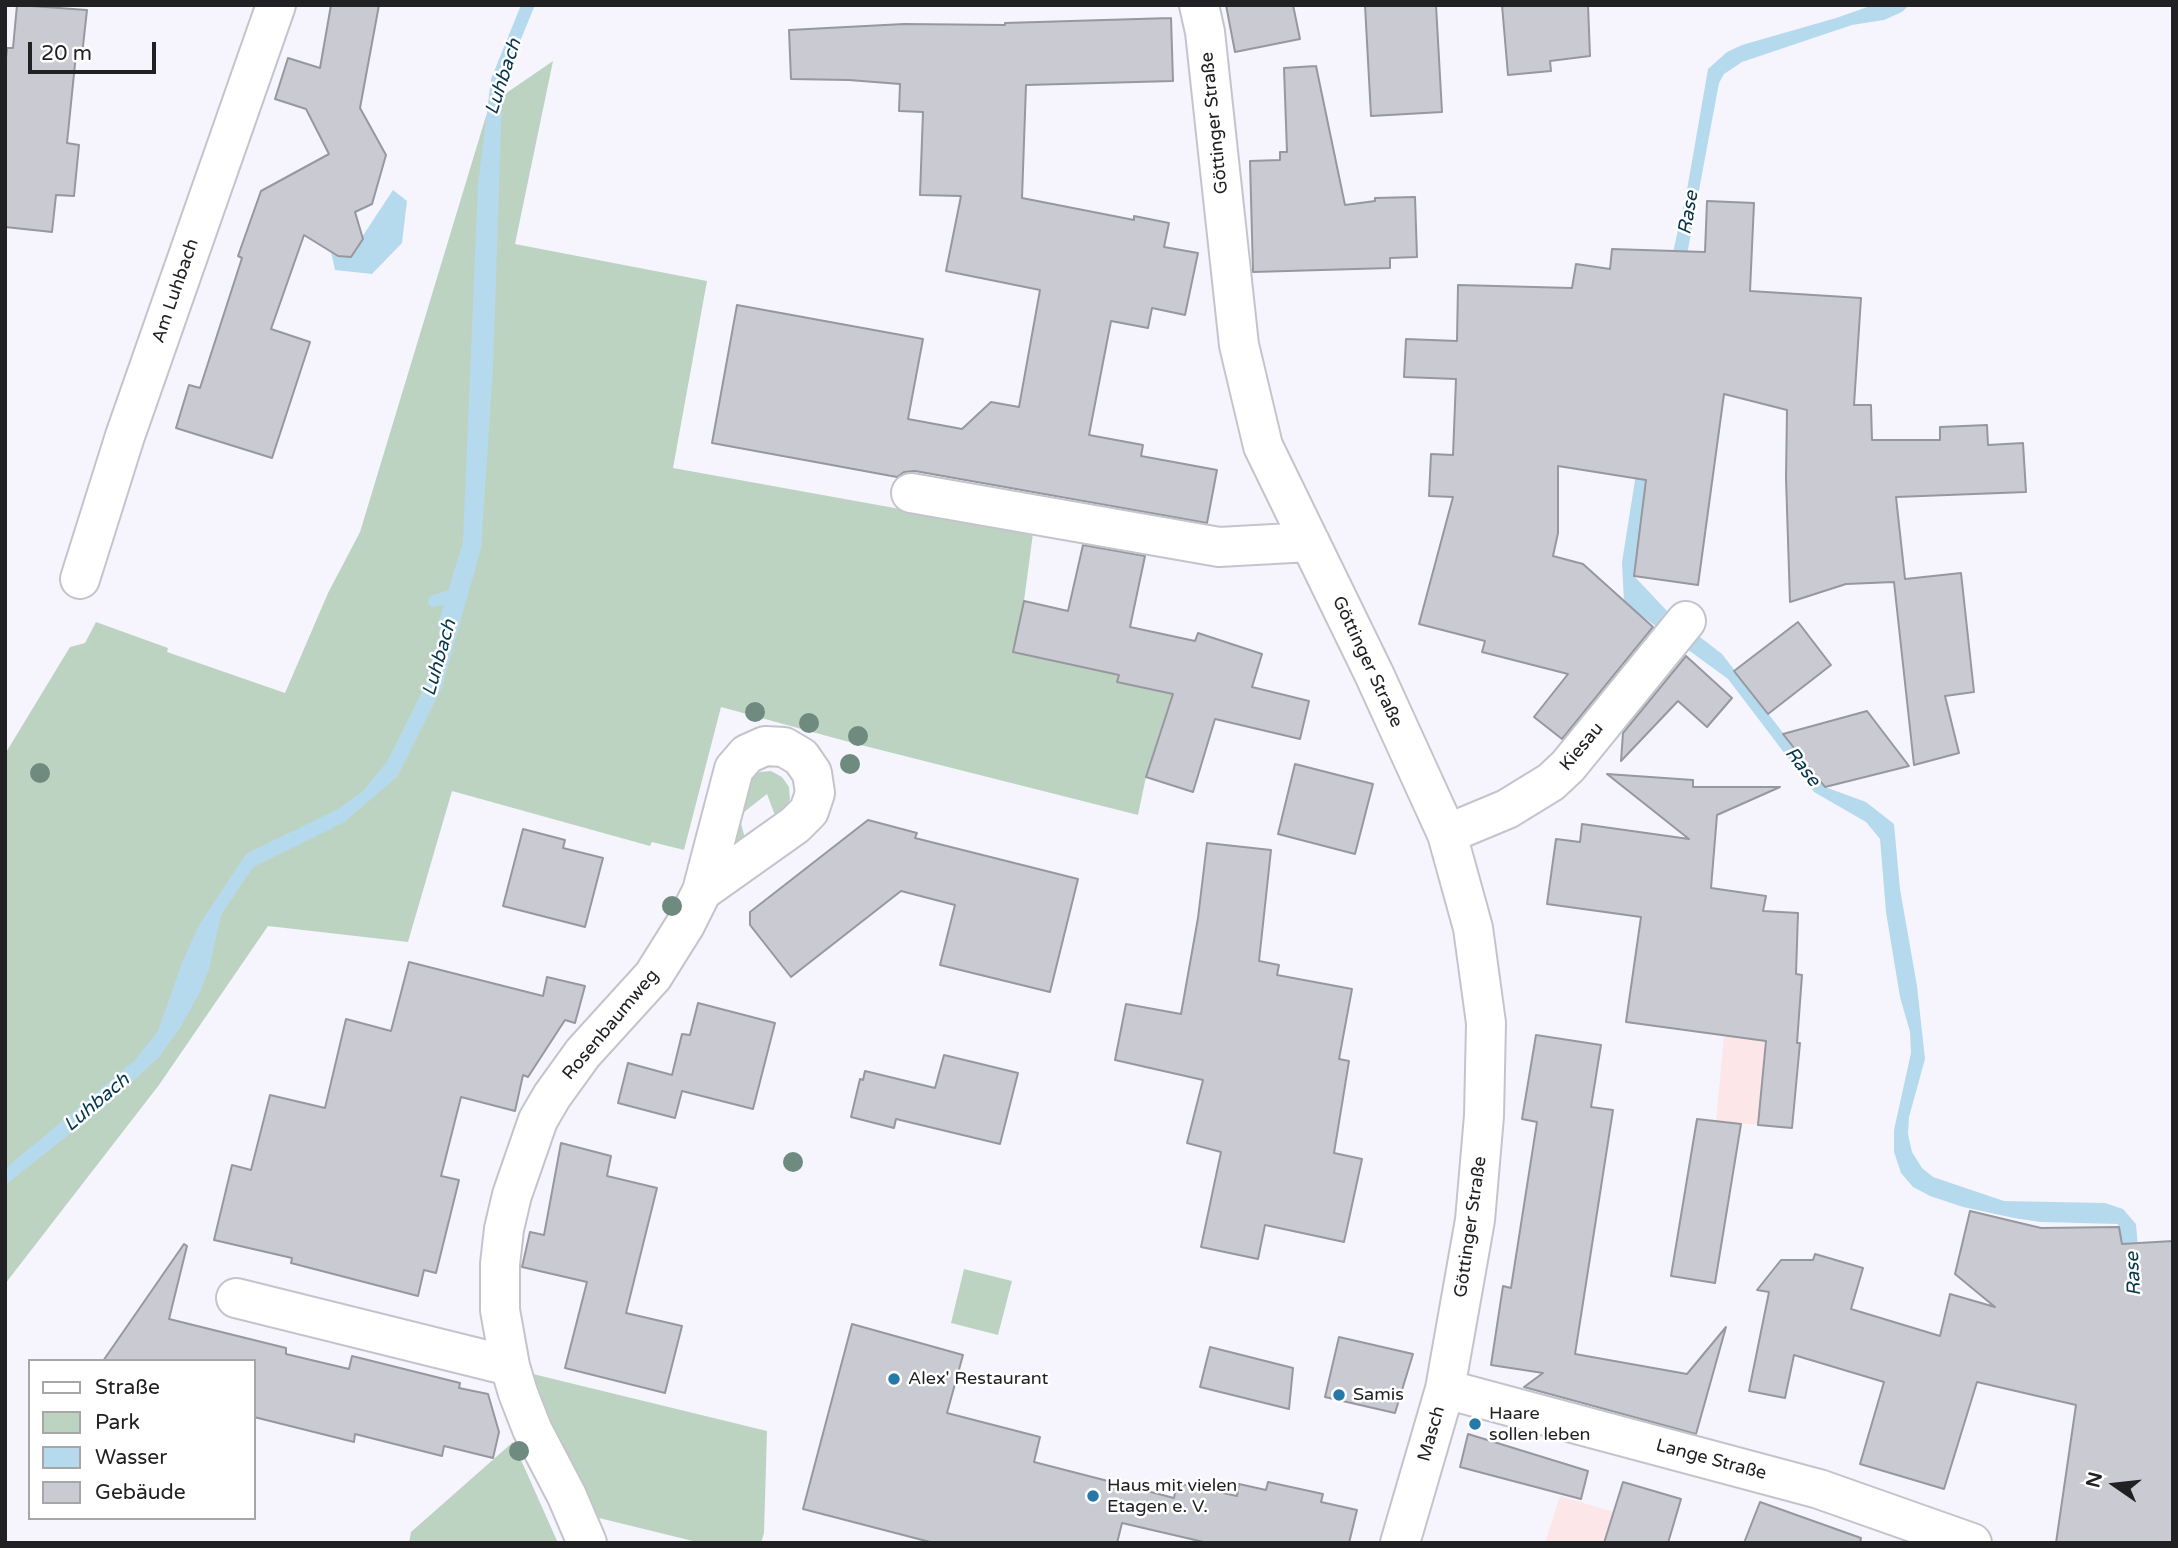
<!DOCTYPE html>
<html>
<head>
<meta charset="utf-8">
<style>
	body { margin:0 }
	#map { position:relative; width:2178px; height:1548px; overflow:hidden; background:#f6f5fe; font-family:"Varela Round",sans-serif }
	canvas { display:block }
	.frame { position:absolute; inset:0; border:7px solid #212124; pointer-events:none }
	.legend { position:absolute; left:28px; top:1359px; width:228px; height:161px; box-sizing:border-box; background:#fff; border:2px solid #a6a6a7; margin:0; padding:9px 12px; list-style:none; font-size:21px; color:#212124 }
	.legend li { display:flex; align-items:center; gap:14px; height:35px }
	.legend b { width:35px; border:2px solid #a6a6a7 }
	.north { position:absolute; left:2080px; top:1450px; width:70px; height:70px; -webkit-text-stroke:5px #fff; paint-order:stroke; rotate:284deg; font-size:19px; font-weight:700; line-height:28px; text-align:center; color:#212124 }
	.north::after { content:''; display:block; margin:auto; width:24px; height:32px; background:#212124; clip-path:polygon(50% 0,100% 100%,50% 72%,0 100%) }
	.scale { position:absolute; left:28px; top:42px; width:128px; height:32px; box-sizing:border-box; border:4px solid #212124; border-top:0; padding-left:9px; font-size:21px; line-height:24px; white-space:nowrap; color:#212124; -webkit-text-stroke:5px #fff; paint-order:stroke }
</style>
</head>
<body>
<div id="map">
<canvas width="2178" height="1548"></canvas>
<div class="frame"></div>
<ul class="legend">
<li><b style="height:9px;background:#fff"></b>Straße</li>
<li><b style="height:19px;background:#bdd3c2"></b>Park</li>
<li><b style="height:19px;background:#b6daed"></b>Wasser</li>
<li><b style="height:19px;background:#cacad2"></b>Gebäude</li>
</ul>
<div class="north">N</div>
<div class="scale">20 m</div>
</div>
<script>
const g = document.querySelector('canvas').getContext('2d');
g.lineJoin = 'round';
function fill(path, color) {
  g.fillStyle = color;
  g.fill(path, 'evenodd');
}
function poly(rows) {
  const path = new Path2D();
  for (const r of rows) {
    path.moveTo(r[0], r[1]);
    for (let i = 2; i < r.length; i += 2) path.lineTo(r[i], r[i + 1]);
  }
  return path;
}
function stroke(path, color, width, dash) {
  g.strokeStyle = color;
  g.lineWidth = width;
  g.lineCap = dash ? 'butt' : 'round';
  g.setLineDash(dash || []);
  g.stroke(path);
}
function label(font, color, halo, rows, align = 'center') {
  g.font = font + ' "Varela Round",sans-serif';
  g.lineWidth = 5;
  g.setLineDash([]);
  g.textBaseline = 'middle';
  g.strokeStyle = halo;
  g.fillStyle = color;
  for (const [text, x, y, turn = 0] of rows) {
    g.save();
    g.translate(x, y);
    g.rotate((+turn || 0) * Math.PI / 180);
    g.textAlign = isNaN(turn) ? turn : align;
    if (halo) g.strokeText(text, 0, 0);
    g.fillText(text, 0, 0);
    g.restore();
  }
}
const industrial = poly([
	[1724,1036,1800,1043,1792,1128,1716,1121],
	[1560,1496,1614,1512,1604,1543,1545,1543]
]);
const green = poly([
	[553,61,515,244,707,281,673,468,1033,533,1024,601,1013,652,1119,675,1118,682,1177,695,1167,713,1146,777,1138,815,849,742,721,707,684,850,652,842,650,846,452,791,408,942,268,926,159,1085,5,1284,5,754,70,647,85,643,96,622,168,648,167,652,285,693,328,593,360,532,486,116,502,96],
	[771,771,782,777,789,787,790,799,787,810,777,821,767,794,739,816,746,842,728,847,748,777,759,772],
	[964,1269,1012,1281,998,1335,951,1323],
	[533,1374,767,1431,764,1533,761,1543,701,1543,599,1518,550,1419],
	[513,1442,558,1543,409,1543,411,1532]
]);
const water = poly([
	[521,5,535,5,512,61,502,96,493,369,481,548,442,687,397,777,343,823,253,867,221,915,209,969,200,992,180,1028,159,1057,109,1103,5,1185,5,1169,135,1060,158,1031,182,963,199,925,246,854,338,809,362,792,387,762,426,684,440,649,439,621,463,542,478,185,491,79],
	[1873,5,1909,5,1902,12,1884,20,1852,25,1742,62,1724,74,1719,83,1647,469,1634,576,1669,613,1722,654,1825,787,1866,802,1894,824,1900,889,1917,986,1925,1059,1909,1117,1908,1134,1912,1152,1922,1168,1933,1177,2004,1201,2105,1203,2123,1209,2136,1224,2143,1307,2128,1275,2118,1224,2040,1222,2014,1218,1963,1207,1930,1196,1913,1187,1901,1173,1894,1152,1894,1130,1911,1053,1910,1032,1900,997,1886,912,1880,839,1866,822,1814,792,1728,679,1624,603,1622,562,1667,279,1687,190,1708,69,1727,52,1742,45,1836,18],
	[393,190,407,201,402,243,372,274,335,270,331,252,338,256,351,255,356,251,362,237]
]);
const stream = poly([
	[434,601,458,594]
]);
const building = poly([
	[17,5,87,10,82,55,76,54,67,143,79,145,74,196,56,195,52,232,5,227,5,68,7,48,13,48,17,5],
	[331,5,379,5,360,108,386,155,372,204,355,212,363,239,351,257,338,256,304,235,271,329,310,342,272,458,176,428,189,385,200,388,242,258,238,256,261,191,329,154,306,109,275,99,288,58,320,68,331,5],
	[1226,5,1293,5,1300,39,1235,52,1226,5],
	[1365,5,1436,5,1442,112,1371,116,1365,5],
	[1502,5,1588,5,1590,56,1550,61,1551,71,1508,75,1502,5],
	[1171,18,1173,81,1026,85,1022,198,1134,220,1134,216,1169,223,1164,247,1198,253,1185,315,1152,308,1148,328,1111,321,1089,435,1143,445,1141,456,1217,470,1207,523,915,471,904,472,897,477,712,443,737,305,923,339,908,419,962,429,991,402,1019,407,1040,290,946,271,961,196,920,195,923,112,899,111,900,84,849,80,791,79,789,30,904,24,1005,25,1005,23,1171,18],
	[1316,66,1345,205,1375,201,1375,198,1415,197,1417,257,1390,258,1390,268,1253,272,1250,161,1280,160,1280,152,1287,152,1284,68,1316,66],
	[1707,201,1754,203,1750,291,1861,298,1854,405,1871,405,1872,440,1940,440,1940,427,1987,425,1988,445,2023,443,2026,492,1896,497,1905,579,1961,573,1974,692,1945,696,1959,753,1914,765,1894,582,1846,584,1790,602,1786,478,1787,410,1724,394,1698,585,1634,576,1646,480,1558,466,1558,533,1553,556,1583,564,1653,627,1562,739,1534,717,1568,674,1482,652,1485,641,1419,624,1453,497,1429,496,1431,454,1453,455,1456,379,1404,377,1406,339,1457,341,1458,285,1572,288,1576,264,1610,269,1612,249,1705,252,1707,201],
	[1083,545,1145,556,1130,627,1195,641,1198,633,1262,654,1252,687,1309,701,1300,739,1215,719,1193,792,1146,777,1173,694,1117,682,1119,675,1013,652,1024,601,1068,611,1083,545],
	[1798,622,1831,665,1768,714,1734,671,1798,622],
	[1686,656,1732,698,1707,727,1678,701,1621,761,1623,733,1686,656],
	[1867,711,1909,766,1825,787,1783,734,1867,711],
	[1295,764,1373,784,1355,854,1278,834,1295,764],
	[1607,774,1693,780,1693,787,1780,787,1717,815,1711,888,1766,896,1763,911,1798,913,1796,974,1802,975,1797,1043,1800,1043,1792,1128,1758,1125,1766,1041,1626,1022,1641,917,1547,904,1556,839,1580,842,1582,824,1689,839,1607,774],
	[868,820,917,833,915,838,1078,879,1050,992,940,965,955,905,901,891,791,977,750,925,750,912,868,820],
	[523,829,565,840,563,848,603,858,585,927,503,906,523,829],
	[1207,843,1271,850,1259,961,1279,965,1277,975,1352,989,1339,1059,1349,1061,1334,1153,1362,1159,1344,1242,1265,1225,1258,1259,1201,1247,1221,1152,1187,1143,1203,1080,1115,1060,1126,1004,1181,1014,1198,918,1207,843],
	[409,962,543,996,547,977,585,986,575,1023,565,1020,528,1077,523,1075,515,1111,461,1097,441,1176,459,1180,436,1273,424,1270,418,1296,291,1263,292,1258,214,1240,232,1165,251,1170,270,1095,325,1108,346,1019,391,1031,409,962],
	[698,1003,775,1023,753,1109,682,1091,675,1118,618,1103,628,1063,672,1075,682,1034,690,1035,698,1003],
	[1536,1035,1601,1045,1591,1107,1613,1110,1575,1354,1687,1374,1726,1327,1696,1434,1524,1387,1543,1373,1491,1365,1503,1286,1511,1288,1537,1122,1522,1119,1536,1035],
	[944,1055,1018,1073,1000,1144,896,1119,894,1128,851,1117,860,1079,863,1080,865,1071,935,1088,944,1055],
	[1697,1119,1741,1124,1715,1283,1671,1276,1697,1119],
	[561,1143,611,1156,607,1176,657,1188,626,1313,682,1326,665,1393,565,1368,587,1282,522,1267,530,1232,544,1235,561,1143],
	[1970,1211,2041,1228,2119,1227,2122,1244,2173,1241,2173,1543,2056,1543,2076,1405,1977,1382,1944,1489,1860,1464,1884,1382,1794,1355,1785,1398,1749,1391,1769,1292,1757,1290,1781,1260,1813,1260,1815,1254,1863,1268,1851,1309,1940,1336,1950,1294,1995,1307,1955,1274,1970,1211],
	[184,1244,187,1246,169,1319,286,1348,286,1354,349,1369,352,1356,460,1383,459,1388,488,1394,499,1432,493,1458,444,1446,442,1456,355,1434,354,1442,254,1417,254,1361,103,1361,184,1244],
	[852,1324,963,1355,947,1413,1040,1437,1034,1462,1174,1498,1177,1483,1237,1496,1239,1484,1266,1490,1268,1482,1323,1494,1321,1502,1357,1510,1349,1543,1208,1543,1122,1523,1117,1543,934,1543,803,1509,852,1324],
	[1339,1337,1413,1354,1395,1413,1325,1397,1339,1337],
	[1210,1347,1293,1368,1289,1409,1200,1387,1210,1347],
	[1468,1434,1588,1471,1581,1499,1460,1467,1468,1434],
	[1623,1482,1681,1499,1668,1543,1604,1543,1623,1482],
	[1760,1502,1861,1538,1860,1543,1744,1543,1760,1502]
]);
const minor = poly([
	[1199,5,1205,32,1239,345,1263,446,1374,674,1447,834,1473,928,1486,1023,1484,1116,1475,1220,1445,1389,1400,1543],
	[911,493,1219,547,1310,542],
	[80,579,125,436,276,5],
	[1447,834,1507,809,1551,782,1568,766,1686,621],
	[236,1298,510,1366],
	[1445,1389,1819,1489,1972,1543],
	[587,1543,567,1496,532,1429,518,1393,510,1366,500,1310,500,1264,504,1229,512,1195,538,1120,552,1096,583,1053,653,976,685,925,702,891,734,769,747,754,765,746,784,747,801,757,812,773,815,793,809,811,795,825,702,891]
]);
const trees = [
	[755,712],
	[809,723],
	[858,736],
	[850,764],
	[40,773],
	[672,906],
	[793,1162],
	[519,1451]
];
const markers = [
	[894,1379,7,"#2479a9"],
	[1339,1395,7,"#2479a9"],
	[1475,1424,7,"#2479a9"],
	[1093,1496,7,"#2479a9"]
];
const streetNames = [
	["Göttinger Straße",1215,123,-96],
	["Am Luhbach",176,291,-71],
	["Göttinger Straße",1367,662,65],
	["Kiesau",1582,747,-50],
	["Rosenbaumweg",611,1025,-50],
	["Göttinger Straße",1471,1227,-82],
	["Masch",1432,1434,-74],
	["Lange Straße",1711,1460,15]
];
const poiNames = [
	["Alex' Restaurant",908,1379],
	["Samis",1353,1395],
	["Haare",1489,1414],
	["sollen leben",1489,1435],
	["Haus mit vielen",1107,1486],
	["Etagen e. V.",1107,1507]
];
const waterNames = [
	["Luhbach",504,77,-72],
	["Rase",1689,213,-80],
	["Luhbach",440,658,-74],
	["Rase",1802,767,52],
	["Luhbach",97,1103,-40],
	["Rase",2134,1274,-93]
];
fill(industrial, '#fce6e8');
fill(green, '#bdd3c2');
fill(water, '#b6daed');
stroke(stream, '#b6daed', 12);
fill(building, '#cacad2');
stroke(building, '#97979f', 2);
stroke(minor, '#c4c4cc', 42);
stroke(minor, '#fff', 38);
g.fillStyle = '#6f8b7f';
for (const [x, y] of trees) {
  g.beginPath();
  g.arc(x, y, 10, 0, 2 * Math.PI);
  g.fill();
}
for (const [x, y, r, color] of markers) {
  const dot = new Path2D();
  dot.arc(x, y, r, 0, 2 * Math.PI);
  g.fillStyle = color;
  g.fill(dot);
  stroke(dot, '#fff', 2.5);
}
label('18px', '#212124', '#fff', streetNames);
label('18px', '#212124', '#fff', poiNames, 'left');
label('italic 19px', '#05364b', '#fff', waterNames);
</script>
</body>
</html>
